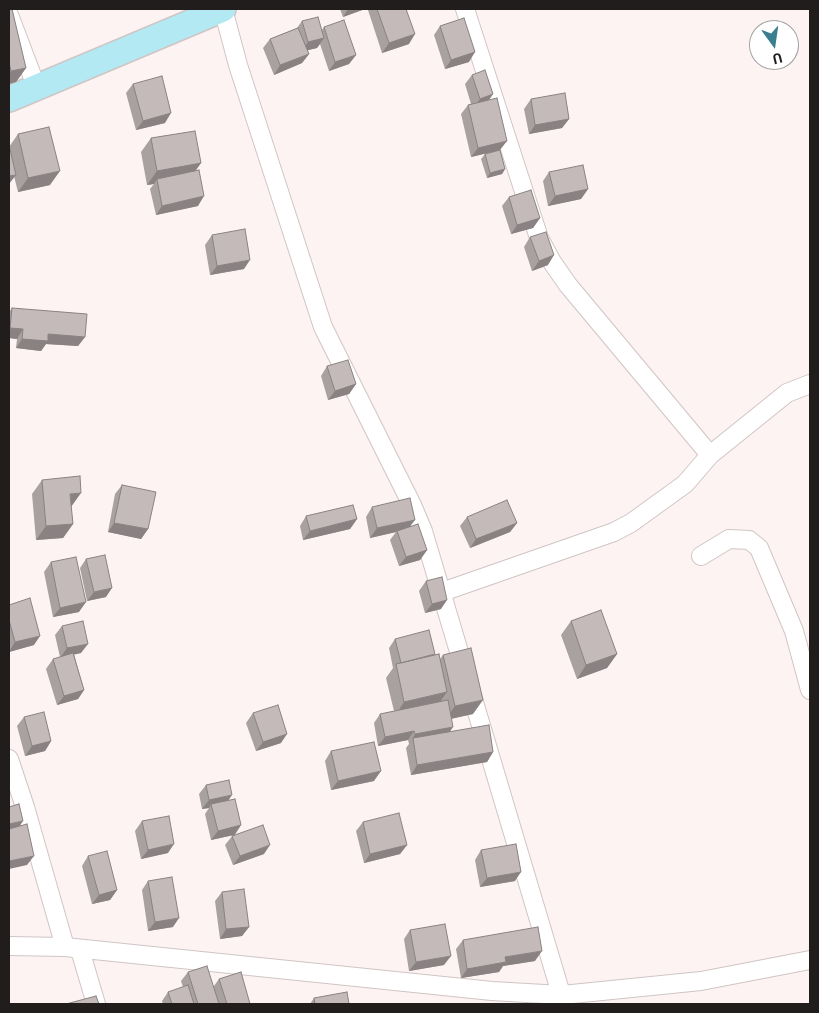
<!DOCTYPE html>
<html>
<head>
<meta charset="utf-8">
<style>
	body { margin:0 }
	#map { position:relative; width:819px; height:1013px; overflow:hidden; background:#fef3f3; font-family:Roboto,sans-serif }
	canvas { display:block }
	.frame { position:absolute; inset:0; border:10px solid #211d1d; pointer-events:none }
	.north { position:absolute; left:749px; top:20px; width:50px; height:50px; box-sizing:border-box; background:#fff; border:1px solid #a6a5a5; border-radius:50%; rotate:166deg; font-size:14px; font-weight:700; line-height:20px; text-align:center; color:#211d1d }
	.north::after { content:''; display:block; margin:auto; width:18px; height:22px; background:#3b7e8f; clip-path:polygon(50% 0,100% 100%,50% 72%,0 100%) }
</style>
</head>
<body>
<div id="map">
<canvas width="819" height="1013"></canvas>
<div class="frame"></div>
<div class="north">U</div>
</div>
<script>
const g = document.querySelector('canvas').getContext('2d');
g.lineJoin = 'round';
function poly(rows) {
  const path = new Path2D();
  for (const r of rows) {
    path.moveTo(r[0], r[1]);
    for (let i = 2; i < r.length; i += 2) path.lineTo(r[i], r[i + 1]);
  }
  return path;
}
function stroke(path, color, width, dash) {
  g.strokeStyle = color;
  g.lineWidth = width;
  g.lineCap = dash ? 'butt' : 'round';
  g.setLineDash(dash || []);
  g.stroke(path);
}
function fill(path, color) {
  g.fillStyle = color;
  g.fill(path, 'evenodd');
}
const street = poly([
	[223,9,238,65,323,327,412,505,423,531,564,1004],
	[9,15,36,86],
	[710,455,787,393,810,384],
	[701,556,729,539,749,540,759,548,794,631,810,690],
	[442,592,614,532,631,523,685,484,710,455,568,285,552,262,539,238,465,9],
	[9,759,25,807,65,947],
	[9,946,65,947,492,991,562,995,701,981,810,960],
	[80,950,96,1004]
]);
const secondary = poly([
	[9,99,223,9]
]);
const wall = poly([
	[9,9,26,68,16,82,9,84],
	[340,9,365,9,343,17],
	[369,9,406,9,409,44,382,53,368,10],
	[302,21,322,30,324,27,356,55,349,64,329,71,320,44,317,48,307,50,309,54,302,63,274,75,263,48,270,39,297,28],
	[440,26,469,62,445,69,434,35],
	[472,75,493,94,489,100,500,150,505,169,502,174,487,178,481,159,485,154,488,153,471,157,461,114,468,105,471,104,465,84],
	[133,84,165,123,136,130,126,93],
	[531,99,569,119,562,128,529,134,524,109],
	[18,134,50,185,18,192,14,176,9,184,9,145,9,147],
	[151,138,201,163,195,171,198,206,156,215,150,189,154,184,147,185,141,152],
	[549,172,588,189,581,199,548,206,543,181],
	[509,197,540,218,533,228,511,234,502,206],
	[212,235,244,269,210,275,205,245],
	[530,237,548,265,532,271,524,247],
	[12,308,85,337,78,346,46,344,41,351,16,348,17,339,9,338,9,312],
	[327,366,356,384,349,394,328,400,321,376],
	[42,480,73,524,63,538,36,540,32,494],
	[122,485,148,529,141,539,108,532,115,494],
	[372,507,410,526,427,550,420,560,399,566,390,540,396,532,370,538,366,517],
	[306,516,357,519,350,529,303,540,300,526],
	[467,517,517,523,510,532,470,548,460,526],
	[86,559,106,597,87,601,80,568],
	[51,562,79,612,53,617,44,572],
	[426,581,441,609,425,613,419,591],
	[9,605,34,645,9,652],
	[571,621,617,654,607,668,577,679,561,635],
	[62,626,81,653,74,654,84,690,78,699,57,705,46,669,53,659,60,657,55,635],
	[395,639,434,655,440,659,443,655,473,714,451,719,449,732,493,752,487,762,411,775,406,748,409,744,408,740,378,746,374,723,380,714,394,711,386,678,393,668,389,648],
	[253,713,281,743,256,751,246,723],
	[24,717,51,741,45,751,25,756,17,726],
	[331,751,374,781,331,790,325,761],
	[206,785,229,800,241,825,235,835,264,854,233,865,225,845,233,835,211,840,205,814,209,808,202,809,199,794],
	[142,821,168,853,141,859,135,831],
	[363,822,407,845,400,854,364,863,356,831],
	[481,850,515,881,480,887,475,860],
	[88,856,117,890,110,900,92,904,82,866],
	[148,881,173,927,148,931,142,890],
	[222,892,249,927,242,936,220,939,215,901],
	[410,930,444,965,409,971,404,939],
	[463,940,535,961,503,966,499,972,461,978,456,949],
	[188,972,214,986,219,979,250,1004,163,1004,162,1001,168,992,183,987,181,981],
	[314,998,349,1004,310,1004]
]);
const shadedWall = poly([
	[348,9,365,9,343,17],
	[415,34,409,44,382,53,389,43],
	[324,38,317,48,301,52,308,42],
	[475,52,469,62,445,69,451,60],
	[309,54,302,63,274,75,280,65],
	[356,55,349,64,329,71,335,62],
	[26,68,16,82,9,84,9,74,11,71],
	[493,94,486,104,473,108,480,99],
	[171,113,165,123,136,130,143,121],
	[569,119,562,128,529,134,535,125],
	[507,141,500,150,471,157,478,148],
	[201,163,191,177,157,179,154,184,147,185,157,171],
	[505,169,502,174,487,178,490,173],
	[60,171,50,185,18,192,28,178],
	[16,175,9,184,9,176],
	[588,189,581,199,548,206,555,196],
	[204,196,198,206,156,215,162,206],
	[540,218,533,228,511,234,517,225],
	[554,255,548,265,532,271,539,261],
	[250,260,244,269,210,275,217,266],
	[10,328,23,329,17,339,9,338,9,330],
	[48,334,85,337,78,346,46,344,41,351,16,348,22,339],
	[356,384,349,394,328,400,335,391],
	[81,493,71,507,70,494],
	[357,519,350,529,303,540,310,531],
	[415,520,408,529,397,531,396,532,370,538,377,528],
	[114,523,148,529,141,539,108,532],
	[517,523,510,532,470,548,476,539],
	[73,524,63,538,36,540,46,526],
	[427,550,420,560,399,566,406,557],
	[112,588,106,597,87,601,94,592],
	[447,600,441,609,425,613,432,604],
	[86,602,79,612,53,617,60,608],
	[40,636,34,645,9,652,15,642],
	[88,644,81,653,60,658,67,648],
	[617,654,607,668,577,679,586,665],
	[84,690,78,699,57,705,64,696],
	[447,692,437,706,395,716,404,702],
	[483,700,473,714,445,720,455,706],
	[453,727,447,736,413,738,409,744,415,734],
	[414,731,408,740,378,746,385,737],
	[287,734,281,743,256,751,263,742],
	[51,741,45,751,25,756,32,746],
	[493,752,487,762,411,775,417,765],
	[381,771,374,781,331,790,338,781],
	[232,795,226,804,211,804,209,808,202,809,209,800],
	[23,821,17,830,9,832,9,824],
	[241,825,234,835,211,840,218,831],
	[174,844,168,853,141,859,148,850],
	[270,845,264,854,233,865,240,856],
	[407,845,400,854,364,863,370,854],
	[34,856,27,865,9,869,9,861],
	[521,872,515,881,480,887,487,878],
	[117,890,110,900,92,904,99,895],
	[179,918,173,927,148,931,155,922],
	[249,927,242,936,220,939,226,929],
	[542,951,535,961,503,966,499,972,461,978,467,969,505,957],
	[451,956,444,965,409,971,416,962]
]);
const building = poly([
	[9,9,12,9,26,68,11,71,9,63,9,9],
	[377,9,406,9,415,34,389,43,377,9],
	[318,17,324,38,308,42,302,21,318,17],
	[464,18,475,52,451,60,440,26,464,18],
	[344,20,356,55,335,62,324,27,344,20],
	[298,28,309,54,280,65,270,39,298,28],
	[485,70,493,94,480,99,472,75,485,70],
	[162,76,171,113,143,121,133,84,162,76],
	[565,93,569,119,535,125,531,99,565,93],
	[497,98,507,141,478,148,468,105,497,98],
	[49,127,60,171,28,178,18,134,49,127],
	[195,131,201,163,157,171,151,138,195,131],
	[9,145,16,175,9,176,9,145],
	[500,150,505,169,490,173,485,154,500,150],
	[583,165,588,189,555,196,549,172,583,165],
	[199,170,204,196,162,206,157,179,199,170],
	[531,190,540,218,517,225,509,197,531,190],
	[245,229,250,260,217,266,212,235,245,229],
	[546,232,554,255,539,261,530,237,546,232],
	[12,308,87,314,85,337,48,334,48,341,22,339,23,329,10,328,12,308],
	[348,360,356,384,335,391,327,366,348,360],
	[80,476,81,493,70,494,73,524,46,526,42,480,80,476],
	[122,485,156,492,148,529,114,523,122,485],
	[410,498,415,520,377,528,372,507,410,498],
	[507,500,517,523,476,539,467,517,507,500],
	[353,505,357,519,310,531,306,516,353,505],
	[418,524,427,550,406,557,397,531,418,524],
	[105,555,112,588,94,592,86,559,105,555],
	[76,557,86,602,60,608,51,562,76,557],
	[442,577,447,600,432,604,426,581,442,577],
	[30,598,40,636,15,642,9,620,9,605,30,598],
	[601,610,617,654,586,665,571,621,601,610],
	[83,621,88,644,67,648,62,626,83,621],
	[429,630,435,654,401,663,395,639,429,630],
	[471,648,483,700,455,706,443,655,471,648],
	[73,653,84,690,64,696,53,659,73,653],
	[439,654,447,692,404,702,396,664,439,654],
	[448,700,453,727,415,734,414,731,385,737,380,714,448,700],
	[278,705,287,734,263,742,253,713,278,705],
	[44,712,51,741,32,746,24,717,44,712],
	[489,725,493,752,417,765,413,738,489,725],
	[374,742,381,771,338,781,331,751,374,742],
	[229,780,232,795,209,800,206,785,229,780],
	[235,799,241,825,218,831,211,804,235,799],
	[19,804,23,821,9,824,9,807,19,804],
	[399,813,407,845,370,854,363,822,399,813],
	[169,816,174,844,148,850,142,821,169,816],
	[27,824,34,856,9,861,9,829,27,824],
	[263,825,270,845,240,856,232,836,263,825],
	[516,844,521,872,487,878,481,850,516,844],
	[107,851,117,890,99,895,88,856,107,851],
	[172,877,179,918,155,922,148,881,172,877],
	[244,889,249,927,226,929,222,892,244,889],
	[445,924,451,956,416,962,410,930,445,924],
	[538,927,542,951,505,957,506,962,467,969,463,940,538,927],
	[207,966,219,1004,198,1004,188,972,207,966],
	[241,972,250,1004,227,1004,219,979,241,972],
	[188,985,194,1004,172,1004,168,992,188,985],
	[347,992,349,1004,315,1004,314,998,347,992],
	[96,996,99,1004,66,1004,96,996]
]);
stroke(street, '#d0c5c5', 20);
stroke(secondary, '#d0c5c5', 28);
stroke(street, '#fff', 18);
stroke(secondary, '#b3e9f2', 25);
fill(wall, '#a9a0a0');
fill(shadedWall, '#8a8282');
fill(building, '#c5baba');
stroke(building, '#8a8282', 1);
</script>
</body>
</html>
